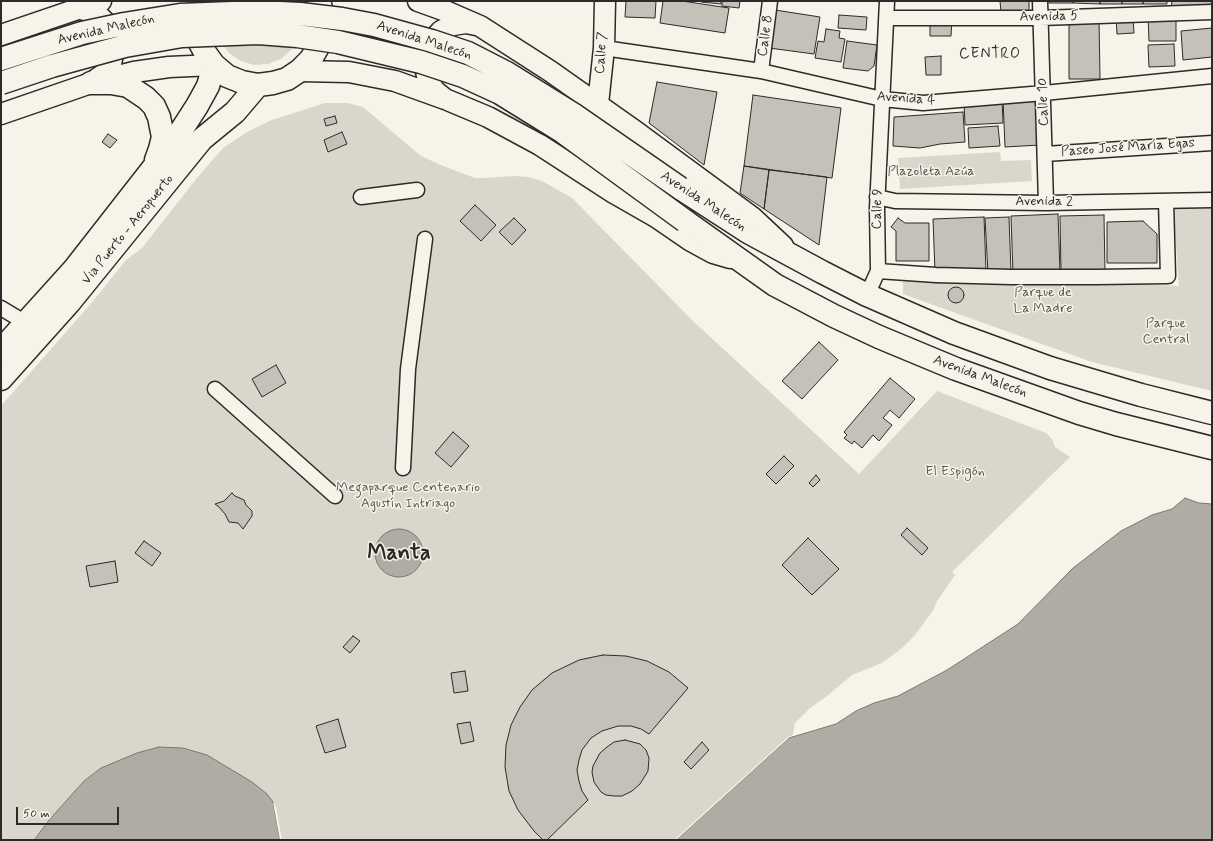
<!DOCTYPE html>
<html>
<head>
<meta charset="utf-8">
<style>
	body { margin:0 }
	#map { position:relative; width:1213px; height:841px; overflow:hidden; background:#f7f3e8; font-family:Mynerve,sans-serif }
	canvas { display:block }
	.frame { position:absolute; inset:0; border:2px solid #2b2b2b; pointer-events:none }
	.scale { position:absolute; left:16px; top:807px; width:103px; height:18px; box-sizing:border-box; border:2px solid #2b2b2b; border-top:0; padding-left:5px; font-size:12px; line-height:14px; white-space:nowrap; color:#2b2b2b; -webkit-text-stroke:3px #f7f3e8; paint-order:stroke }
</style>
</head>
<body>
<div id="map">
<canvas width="1213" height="841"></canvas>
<div class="frame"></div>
<div class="scale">50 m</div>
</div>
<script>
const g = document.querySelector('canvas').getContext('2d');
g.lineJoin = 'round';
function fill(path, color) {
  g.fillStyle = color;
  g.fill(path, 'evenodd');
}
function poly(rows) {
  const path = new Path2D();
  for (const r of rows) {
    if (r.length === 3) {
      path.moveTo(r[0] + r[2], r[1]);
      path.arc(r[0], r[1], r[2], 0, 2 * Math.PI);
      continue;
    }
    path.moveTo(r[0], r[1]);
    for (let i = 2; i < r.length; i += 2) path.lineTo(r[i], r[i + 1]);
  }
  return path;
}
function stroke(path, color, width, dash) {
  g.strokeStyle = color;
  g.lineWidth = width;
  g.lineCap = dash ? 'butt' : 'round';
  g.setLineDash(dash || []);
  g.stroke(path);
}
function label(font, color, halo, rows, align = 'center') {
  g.font = font + ' Mynerve,sans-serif';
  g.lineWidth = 3;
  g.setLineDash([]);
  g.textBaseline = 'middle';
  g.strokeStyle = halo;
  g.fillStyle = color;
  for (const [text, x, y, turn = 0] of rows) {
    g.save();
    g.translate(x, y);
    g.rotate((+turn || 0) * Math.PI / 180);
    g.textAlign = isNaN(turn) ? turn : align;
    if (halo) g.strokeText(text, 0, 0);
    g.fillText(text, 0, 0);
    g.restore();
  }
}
const green = poly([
	[222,1,296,1,300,9,302,23,299,37,292,49,281,59,268,64,254,65,241,61,229,53,221,42,217,15],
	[325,103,348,103,363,107,421,156,443,166,475,178,483,178,514,176,528,177,542,181,572,198,693,321,859,474,937,391,1046,433,1052,439,1055,447,1070,457,952,572,955,575,937,601,934,609,915,635,902,648,882,663,852,675,827,696,810,708,795,723,793,734,789,738,676,840,280,840,273,802,117,762,101,768,84,781,50,819,34,840,1,840,1,406,94,300,126,260,142,248,196,179,223,148,247,132,272,120],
	[1000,152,1001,161,1031,160,1032,181,900,189,898,158],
	[1212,205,1212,391,1092,362,903,294,903,279,1053,281,1179,286,1173,206]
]);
const water = poly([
	[1185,498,1199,503,1212,504,1212,840,676,840,789,738,836,724,856,711,874,703,898,696,947,670,1018,624,1073,568,1121,531,1152,515,1172,509,1185,498],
	[399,553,24],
	[159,747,183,748,207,755,252,782,267,794,273,802,280,840,34,840,50,819,84,781,101,768,137,753,159,747]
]);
const pier = poly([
	[792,735,676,840,674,840,788,737],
	[273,802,276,807,282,840,280,840]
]);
const building = poly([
	[626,1,656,1,655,18,625,17,626,1],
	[663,1,682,1,729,8,725,33,660,23,663,1],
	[701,1,721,1,721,4,701,2,701,1],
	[722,1,740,1,739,8,722,6,722,1],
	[1000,1,1029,1,1029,11,1001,12,1000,1],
	[1049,1,1073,1,1073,3,1049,3,1049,1],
	[1073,1,1100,1,1100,4,1073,3,1073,1],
	[1100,1,1122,1,1122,4,1100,4,1100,1],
	[1122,1,1143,1,1143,4,1122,4,1122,1],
	[1143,1,1167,1,1167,4,1143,4,1143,1],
	[1172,1,1212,1,1212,9,1171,8,1172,1],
	[775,10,820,17,814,54,769,48,775,10],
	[839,15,867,17,866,30,838,28,839,15],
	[1176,15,1176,41,1149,41,1148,16,1176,15],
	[1133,17,1134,33,1117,34,1116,18,1133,17],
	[1069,18,1099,18,1100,79,1069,79,1069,18],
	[930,19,952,19,951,36,930,36,930,19],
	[1212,28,1212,57,1183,60,1181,31,1212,28],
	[826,29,840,31,839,38,845,39,841,62,815,58,818,41,824,42,826,29],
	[847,41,877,45,874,66,868,71,843,68,847,41],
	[1174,44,1175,66,1149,67,1148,45,1174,44],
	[941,56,941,75,926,75,925,57,941,56],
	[657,82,717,92,704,165,649,123,657,82],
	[753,95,841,108,832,178,744,166,753,95],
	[1037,97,1040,145,1005,147,1003,99,1037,97],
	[1002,98,1003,123,965,125,964,101,1002,98],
	[963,112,965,142,940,144,920,148,893,146,894,117,963,112],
	[335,116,337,123,326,126,324,119,335,116],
	[998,126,1000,146,969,148,968,128,998,126],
	[342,132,347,144,328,152,324,140,342,132],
	[108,134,117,140,110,148,102,142,108,134],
	[744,166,769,170,764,209,740,193,744,166],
	[769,170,827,177,819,245,764,209,769,170],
	[475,205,496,225,481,241,460,221,475,205],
	[1058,214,1060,272,1013,274,1011,216,1058,214],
	[1104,215,1105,273,1061,274,1060,216,1104,215],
	[984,217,986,271,935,273,933,219,984,217],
	[1009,217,1011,272,988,273,985,218,1009,217],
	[514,218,526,230,512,245,499,232,514,218],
	[898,218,905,223,929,223,929,261,896,261,896,231,891,227,898,218],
	[1143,221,1157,234,1157,263,1107,263,1107,222,1143,221],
	[956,295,8],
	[819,342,838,360,802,399,782,381,819,342],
	[276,365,286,383,262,397,252,379,276,365],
	[890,378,915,399,899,418,890,410,883,418,892,425,879,441,873,435,862,448,854,441,852,444,844,438,847,435,844,432,890,378],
	[453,432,469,446,451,467,435,453,453,432],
	[784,456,794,466,776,484,766,474,784,456],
	[816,475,820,480,813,487,809,483,816,475],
	[232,493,235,496,244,500,246,505,252,511,252,516,243,529,238,523,229,522,225,514,219,507,215,504,224,501,232,493],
	[907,528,928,548,922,555,901,535,907,528],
	[808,538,839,569,812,595,782,565,808,538],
	[144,541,161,553,152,566,135,553,144,541],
	[115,561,118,582,90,587,86,566,115,561],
	[353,636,360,641,350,653,343,647,353,636],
	[603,655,626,656,647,661,669,672,688,688,649,734,641,729,631,726,618,726,602,731,591,738,582,750,579,760,577,770,579,781,582,791,588,800,547,840,543,840,534,831,518,810,509,791,505,767,506,745,511,725,520,707,532,690,552,673,579,660,603,655],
	[465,671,468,691,454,693,451,673,465,671],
	[338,719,346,747,325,753,316,726,338,719],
	[470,722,474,741,461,744,457,724,470,722],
	[625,740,640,744,646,750,649,758,648,771,640,784,632,791,622,796,614,796,606,795,601,792,594,782,592,772,593,766,600,753,607,747,614,742,625,740],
	[702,742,709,750,691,769,684,762,702,742]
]);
const street = poly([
	[1040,1,1046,203],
	[887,18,1041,18,1212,12],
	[604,48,761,71,882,99,923,103,1044,93,1212,76],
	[761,71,770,1],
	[1045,154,1212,143],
	[361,197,417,190],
	[877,197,895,201,1046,203,1212,200],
	[878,271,936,275,1011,277,1096,277,1168,276,1166,201],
	[867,295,878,271,877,208,887,1],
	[1,308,26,323],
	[215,389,335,496],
	[403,468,408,369,425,239]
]);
const secondary = poly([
	[418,1,443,10,480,26,550,71,635,131,752,217,783,246],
	[77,8,89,11,100,17,109,26,114,38,114,51,111,63,104,74,91,83],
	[1,35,101,1],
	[299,71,349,72,395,81,445,99,488,117,540,145,614,193,656,217,691,241,713,253,730,258],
	[445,99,435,91,428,80,425,67,426,53,432,41,441,31,453,25,466,23,476,25],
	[598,104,604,48,605,1],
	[1,114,91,83,134,72,169,67,214,65]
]);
const primary = poly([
	[201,1,197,17,197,30,200,43,206,54,214,65,227,76,242,82,258,85,273,83,287,79,299,71,311,59,319,45,322,29,322,12,319,1],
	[91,83,111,83,128,86,146,98,154,106,159,117,163,137,160,149,156,160],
	[680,188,748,232,822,272,867,295,954,333,1050,368,1141,395,1212,413],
	[685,221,775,285,834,316,879,337,956,369,1079,413,1116,424,1212,448],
	[1,350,75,268,175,140,197,106,208,86,214,65],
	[1,379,69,303,202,139,235,112,258,85]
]);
const primaryBridge = poly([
	[1,59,82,33,124,24,180,15,259,12,300,14,342,19,374,25,432,41,468,53,507,73,573,114,680,188],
	[1,83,52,66,125,46,182,36,258,33,297,36,338,42,421,62,463,76,500,93,563,132,685,221]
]);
const streetNames = [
	["Avenida 5",1049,17,-1],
	["Avenida Malecón",106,30,-13],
	["Calle 8",766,36,-82],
	["Avenida Malecón",424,41,18],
	["Calle 7",602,53,-86],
	["Avenida 4",906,99,4],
	["Calle 10",1044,102,-92],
	["Paseo José María Egas",1128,148,-4],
	["Avenida Malecón",703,202,33],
	["Avenida 2",1044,202],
	["Calle 9",878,209,-89],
	["Via Puerto - Aeropuerto",128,230,-51],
	["Avenida Malecón",980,377,20]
];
const parkNames = [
	["Plazoleta Azúa",931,172],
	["Parque de",1043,293],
	["La Madre",1043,309],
	["Parque",1166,324],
	["Central",1166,340],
	["El Espigón",955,472],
	["Megaparque Centenario",408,488],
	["Agustín Intriago",408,504]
];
const neighbourhoodNames = [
	["CENTRO",990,55]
];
const townNames = [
	["Manta",399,554]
];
fill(green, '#dad6cc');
fill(water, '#afaca4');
stroke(water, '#7a7874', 1);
fill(pier, '#f7f3e8');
fill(building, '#c4c1b9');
stroke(building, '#2b2b2b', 1);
stroke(street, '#2b2b2b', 17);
stroke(secondary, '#2b2b2b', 23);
stroke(primary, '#2b2b2b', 25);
stroke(street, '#f7f3e8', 14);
stroke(secondary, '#f7f3e8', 20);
stroke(primary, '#f7f3e8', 22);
stroke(primaryBridge, '#2b2b2b', 25, []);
stroke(primaryBridge, '#f7f3e8', 22);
label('14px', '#2b2b2b', '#f7f3e8', streetNames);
label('14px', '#575653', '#f7f3e8', parkNames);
g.letterSpacing = '1px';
label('15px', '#2b2b2b', '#f7f3e8', neighbourhoodNames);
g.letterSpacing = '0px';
label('bold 22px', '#2b2b2b', '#f7f3e8', townNames);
</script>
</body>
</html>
